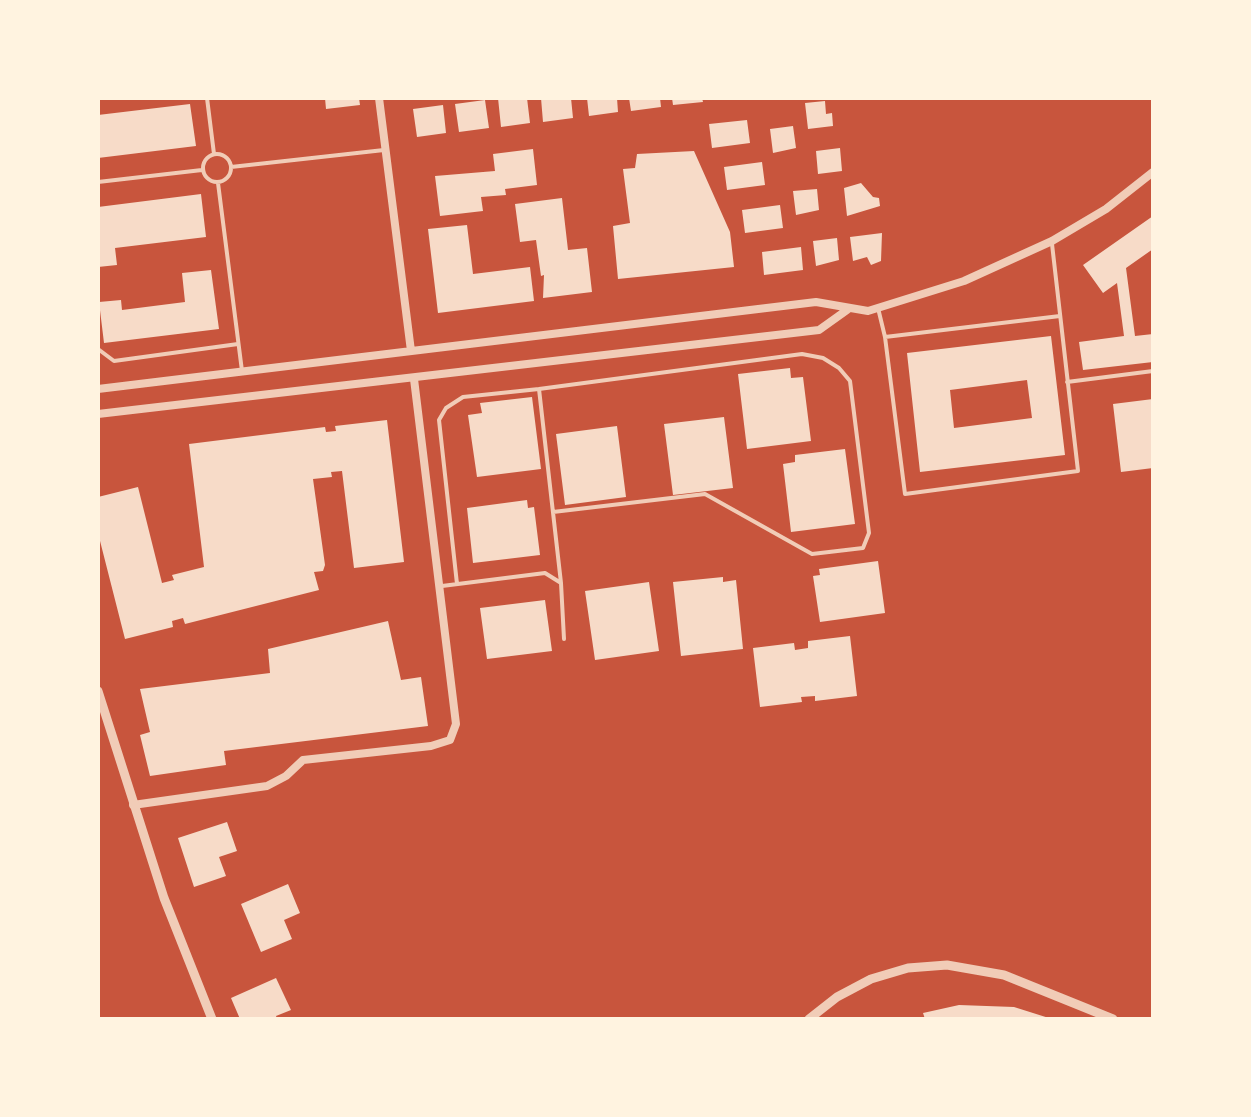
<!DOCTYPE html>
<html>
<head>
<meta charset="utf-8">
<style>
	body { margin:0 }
	#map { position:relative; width:1251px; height:1117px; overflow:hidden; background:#c8553d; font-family:Helvetica,sans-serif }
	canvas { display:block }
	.frame { position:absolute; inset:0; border:100px solid #fff3e0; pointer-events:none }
</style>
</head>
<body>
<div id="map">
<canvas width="1251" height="1117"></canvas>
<div class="frame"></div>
</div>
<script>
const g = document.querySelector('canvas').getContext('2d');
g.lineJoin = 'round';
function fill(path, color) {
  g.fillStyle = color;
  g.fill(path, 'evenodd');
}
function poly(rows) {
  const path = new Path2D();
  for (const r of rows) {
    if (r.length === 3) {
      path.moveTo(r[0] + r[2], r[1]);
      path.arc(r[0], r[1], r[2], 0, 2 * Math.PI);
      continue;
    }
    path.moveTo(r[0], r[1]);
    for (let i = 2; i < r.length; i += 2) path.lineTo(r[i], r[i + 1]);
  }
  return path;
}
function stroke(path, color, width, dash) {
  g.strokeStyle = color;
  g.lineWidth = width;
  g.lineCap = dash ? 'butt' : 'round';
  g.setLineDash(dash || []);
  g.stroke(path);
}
const building = poly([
	[325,98,359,98,360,105,326,109],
	[498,98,527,98,530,123,501,127],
	[541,98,571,98,573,118,543,122],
	[587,98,617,98,618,112,589,116],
	[629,98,660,98,661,107,631,111],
	[672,98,702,98,703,102,673,105],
	[485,100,489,128,459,132,455,104],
	[825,101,826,114,832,113,833,126,808,129,805,103],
	[190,104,196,146,98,158,98,115],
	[443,105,446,133,417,137,413,109],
	[747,120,750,143,712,148,709,124],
	[793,126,796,148,773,153,770,129],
	[840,148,842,171,818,174,816,151],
	[533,149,537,185,505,189,506,195,481,197,483,211,440,216,435,176,495,171,493,154],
	[694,151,730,232,734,267,618,279,613,226,630,223,623,169,635,168,637,154],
	[762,162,765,185,727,190,724,167],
	[861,183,873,197,879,198,880,206,847,216,844,188],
	[817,189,819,210,796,215,793,191],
	[201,194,206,237,115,248,117,265,98,267,98,207],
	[562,198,568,250,587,248,592,292,543,298,544,275,541,276,536,240,520,242,515,204],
	[780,205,783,228,745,233,742,210],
	[1153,216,1153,249,1126,268,1135,336,1153,334,1153,362,1083,370,1079,342,1124,336,1117,283,1103,293,1083,265],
	[467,225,473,274,530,267,534,301,438,313,428,229],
	[882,233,881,261,871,265,867,257,853,261,850,237],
	[837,238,839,260,816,266,813,241],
	[801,247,803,270,764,275,762,252],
	[211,270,219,329,104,343,99,302,121,300,122,310,185,302,182,273],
	[1051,336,1065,455,920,472,907,353],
	[1027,380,1032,418,954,428,950,390],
	[790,368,791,378,803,377,811,441,747,449,738,374],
	[532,397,541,469,477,477,468,415,482,413,480,403],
	[1153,399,1153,468,1121,472,1113,404],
	[724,417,733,488,673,495,664,424],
	[387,420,404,562,354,568,342,471,331,472,332,477,313,479,325,565,323,571,314,572,319,590,185,624,183,618,172,621,173,627,125,639,98,533,98,497,138,487,162,583,174,580,172,575,204,567,189,444,325,427,326,432,336,431,335,426],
	[617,426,626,497,565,505,556,434],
	[845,449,855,524,791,532,783,464,795,462,795,455],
	[527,500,528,508,534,507,540,555,473,563,467,508],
	[878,561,885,613,820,622,813,576,820,575,819,569],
	[723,577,723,582,736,580,743,649,681,656,673,582],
	[649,582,659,651,595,660,585,591],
	[545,600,552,651,487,659,480,608],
	[388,621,401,680,421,677,428,726,224,751,226,765,150,776,140,735,150,732,140,689,270,673,268,649],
	[850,636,857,696,815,701,815,696,801,697,802,702,760,707,753,648,794,643,795,650,808,648,808,641],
	[227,822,237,851,219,857,226,876,194,887,178,838],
	[288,884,300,913,284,920,292,939,261,952,241,904],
	[276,978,291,1010,276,1016,277,1019,240,1019,231,998],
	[959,1005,1014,1007,1052,1019,925,1019,923,1013]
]);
const service = poly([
	[207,98,214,154],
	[217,168,14],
	[231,167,384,150],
	[98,182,202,170],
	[218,183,242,371],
	[878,308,885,337,905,494,1078,471,1052,244],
	[885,337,1060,316],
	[98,349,114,361,238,344],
	[1067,382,1153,371],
	[539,389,802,354,823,358,839,368,850,381,869,533,863,548,812,554,705,494,553,512],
	[457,584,439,420,446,408,463,397,539,389,561,583],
	[442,586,545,573,561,583,564,639]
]);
const minor = poly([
	[379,98,411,351],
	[98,389,816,302,868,311,964,281,1052,241,1106,209,1153,172],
	[98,414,819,330,847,310],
	[133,805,267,786,286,776,303,760,431,746,450,740,456,724,414,379]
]);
const tertiary = poly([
	[98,691,164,898,212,1019],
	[809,1019,837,997,871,979,908,968,947,965,1004,975,1113,1019]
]);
fill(building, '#f7dbc8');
stroke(service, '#f1ccb7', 4);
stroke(minor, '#f1ccb7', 8);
stroke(tertiary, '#f1ccb7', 9);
</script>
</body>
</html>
